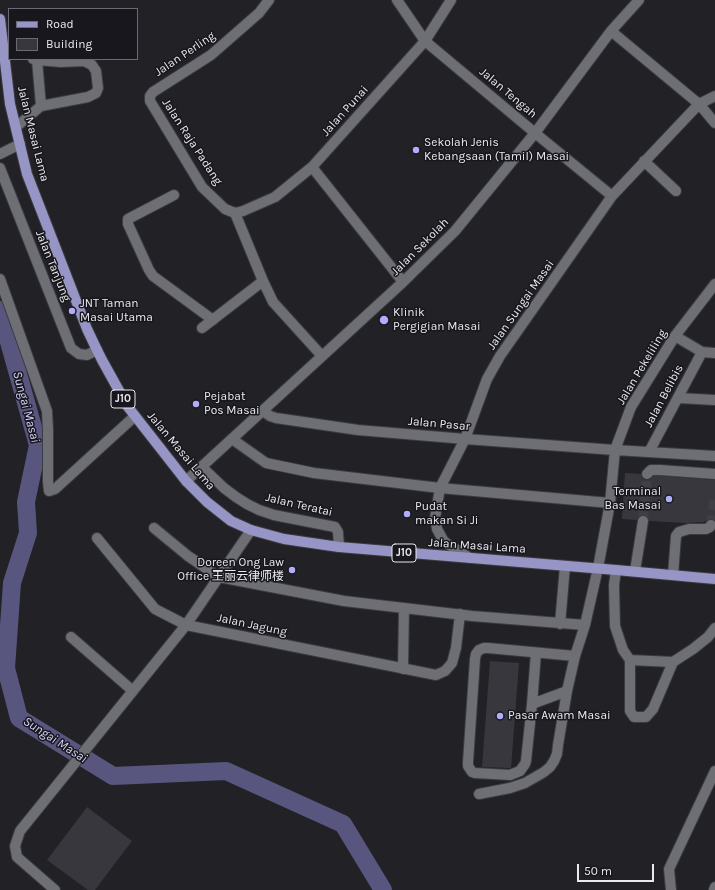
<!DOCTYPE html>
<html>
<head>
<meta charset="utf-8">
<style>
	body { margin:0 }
	#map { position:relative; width:715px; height:890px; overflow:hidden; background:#212126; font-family:Karla,sans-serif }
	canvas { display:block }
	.legend { position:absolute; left:8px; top:8px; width:130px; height:52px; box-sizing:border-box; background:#18171d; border:1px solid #6c6b71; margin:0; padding:5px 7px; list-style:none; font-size:12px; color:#eaeaee }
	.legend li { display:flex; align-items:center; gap:8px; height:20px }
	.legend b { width:20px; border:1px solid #6c6b71 }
	.scale { position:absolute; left:577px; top:864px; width:77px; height:18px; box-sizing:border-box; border:2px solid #eaeaee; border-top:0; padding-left:5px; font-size:12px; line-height:14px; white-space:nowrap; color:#eaeaee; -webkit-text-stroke:3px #18171d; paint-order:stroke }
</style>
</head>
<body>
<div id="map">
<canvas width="715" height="890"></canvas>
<ul class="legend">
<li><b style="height:5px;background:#9794c6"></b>Road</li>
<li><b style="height:11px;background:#37373d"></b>Building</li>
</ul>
<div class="scale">50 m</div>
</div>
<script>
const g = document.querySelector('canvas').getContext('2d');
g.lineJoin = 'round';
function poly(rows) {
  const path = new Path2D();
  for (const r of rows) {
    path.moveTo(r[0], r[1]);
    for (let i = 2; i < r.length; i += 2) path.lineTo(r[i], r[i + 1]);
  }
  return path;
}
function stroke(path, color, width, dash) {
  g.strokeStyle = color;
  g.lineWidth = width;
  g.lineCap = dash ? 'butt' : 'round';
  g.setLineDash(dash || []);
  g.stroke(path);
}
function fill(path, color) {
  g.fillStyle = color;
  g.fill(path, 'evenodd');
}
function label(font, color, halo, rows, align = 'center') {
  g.font = font + ' Karla,"Noto Sans SC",sans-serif';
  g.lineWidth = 3;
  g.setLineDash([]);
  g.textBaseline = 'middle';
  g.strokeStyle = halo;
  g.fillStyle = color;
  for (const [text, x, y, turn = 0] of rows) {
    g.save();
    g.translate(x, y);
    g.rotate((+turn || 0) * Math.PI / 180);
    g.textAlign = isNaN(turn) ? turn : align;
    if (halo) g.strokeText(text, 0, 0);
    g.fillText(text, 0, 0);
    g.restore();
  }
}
const river = poly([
	[0,310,38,445,26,502,28,533,12,583,6,668,19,718,113,776,226,771,343,824,383,890]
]);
const building = poly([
	[625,473,641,474,642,478,646,480,649,480,654,476,660,476,715,480,715,520,710,519,707,520,704,522,685,523,649,521,647,516,644,515,638,517,637,520,622,519],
	[490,661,519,663,511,768,509,768,482,767],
	[87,807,132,841,95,890,88,890,47,860]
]);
const minorTunnel = poly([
	[643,521,647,474],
	[711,525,715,497]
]);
const minor = poly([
	[397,0,425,41,535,133,612,196],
	[611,31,699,104,715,123],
	[37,60,41,106],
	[16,127,41,106,88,97,96,93,98,88,96,71,92,65,84,61,61,62,37,60,33,59],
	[0,154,20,144],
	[644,161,676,191],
	[312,167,403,282],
	[0,168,71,348,79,354,87,355,97,350],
	[174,195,128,219,128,224,149,270,153,276,213,320],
	[235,213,243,211,275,197,312,167,425,41,451,0],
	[235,213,225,209,202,187,150,101,150,96,153,92,211,55,259,13,269,0],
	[235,213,263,281,273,302,322,356],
	[0,279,47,411,48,430,48,482,49,491,55,489,135,416],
	[202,328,263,281],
	[675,336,702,352,715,353],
	[678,398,715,400],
	[263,411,270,416,276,418,358,430,465,439,615,450,715,456],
	[232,439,266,463,314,473,440,488,610,503],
	[649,452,702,352],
	[202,467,224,488,236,497,247,504,259,510,274,515,335,527,338,532,339,547],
	[647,474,651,470,660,470,715,474],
	[186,481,403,282,455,231,535,133,611,31,639,0],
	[154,528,188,556,219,577,344,601,472,616,585,625],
	[97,538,155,609,186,625,436,675,445,671,452,663,456,648,460,614],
	[470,558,446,543,443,540,437,529,435,518,440,488,465,439,487,379,500,356,612,196,699,104,715,96],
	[616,570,614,585,615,626,623,650,630,660,673,662,693,649,708,637,715,628],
	[635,571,643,521],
	[673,575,676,536,679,532,689,529,706,529,710,527,711,525],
	[560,624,565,566],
	[71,637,133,691],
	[536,653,532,704,526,761,525,764,520,771,510,775,475,773,472,772,468,766,468,762,475,659,476,654,479,650,484,648,488,648,575,656],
	[630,660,630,711,634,717,646,717,653,709,673,662],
	[403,669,404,608],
	[532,704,567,691],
	[479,794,510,788,525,783,544,772,550,767,554,761,557,754,558,745,567,691,575,656,585,625,598,568,610,503,615,450,631,407,675,336,715,284],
	[55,890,17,857,15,846,20,831,186,625,251,530],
	[671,890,669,869,715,771],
	[714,890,715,887]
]);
const major = poly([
	[0,19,10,104,27,174,87,329,97,350,102,360,128,407,186,481,207,502,231,521,251,530,284,539,339,547,616,570,715,579]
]);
const markers = [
	[416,150,4,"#b2adfa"],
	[72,311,4,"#b2adfa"],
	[384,320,5,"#b2adfa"],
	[196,404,4,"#b2adfa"],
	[669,499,4,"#b2adfa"],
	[407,514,4,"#b2adfa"],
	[292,570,4,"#b2adfa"],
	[500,716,4,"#b2adfa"]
];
const shields = [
	[123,399,24],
	[404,553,24]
];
const shieldNames = [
	["J10",123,399],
	["J10",404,553]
];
const streetNames = [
	["Jalan Perling",185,54,-34],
	["Jalan Tengah",508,93,40],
	["Jalan Punai",345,111,-48],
	["Jalan Masai Lama",33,134,76],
	["Jalan Raja Padang",192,142,57],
	["Jalan Sekolah",420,247,-45],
	["Jalan Tanjung",53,266,68],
	["Jalan Sungai Masai",521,305,-55],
	["Jalan Pekeliling",642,367,-59],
	["Jalan Belibis",664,396,-62],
	["Jalan Pasar",439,424,5],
	["Jalan Masai Lama",181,451,50],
	["Jalan Teratai",299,505,13],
	["Jalan Masai Lama",477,546,4],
	["Jalan Jagung",252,625,12]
];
const poiNames = [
	["Sekolah Jenis",424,143],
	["Kebangsaan (Tamil) Masai",424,157],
	["JNT Taman",80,304],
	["Masai Utama",80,318],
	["Klinik",393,313],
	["Pergigian Masai",393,327],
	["Pejabat",204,397],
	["Pos Masai",204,411],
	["Terminal",661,492,"right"],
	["Bas Masai",661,506,"right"],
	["Pudat",415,507],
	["makan Si Ji",415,521],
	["Doreen Ong Law",284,563,"right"],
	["Office 王丽云律师楼",284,577,"right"],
	["Pasar Awam Masai",508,716]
];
const waterNames = [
	["Sungai Masai",26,407,75],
	["Sungai Masai",55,740,33]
];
stroke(river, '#58567e', 18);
fill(building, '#37373d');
stroke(minorTunnel, '#3f3f44', 10, [10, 5]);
stroke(minor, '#3b3b40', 12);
stroke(major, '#3b3b40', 12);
stroke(minor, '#6e6e75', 10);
stroke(major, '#9794c6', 10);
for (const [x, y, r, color] of markers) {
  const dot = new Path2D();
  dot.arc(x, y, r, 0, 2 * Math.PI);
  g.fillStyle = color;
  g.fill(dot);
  stroke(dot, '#18171d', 1.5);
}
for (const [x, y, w] of shields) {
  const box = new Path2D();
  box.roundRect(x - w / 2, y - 9, w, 18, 3);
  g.fillStyle = '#18171d';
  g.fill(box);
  stroke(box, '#eaeaee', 1);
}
label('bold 11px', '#eaeaee', null, shieldNames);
label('12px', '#eaeaee', '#18171d', streetNames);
label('12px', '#eaeaee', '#18171d', poiNames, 'left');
label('italic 13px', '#d2d1fa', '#18171d', waterNames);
</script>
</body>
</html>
